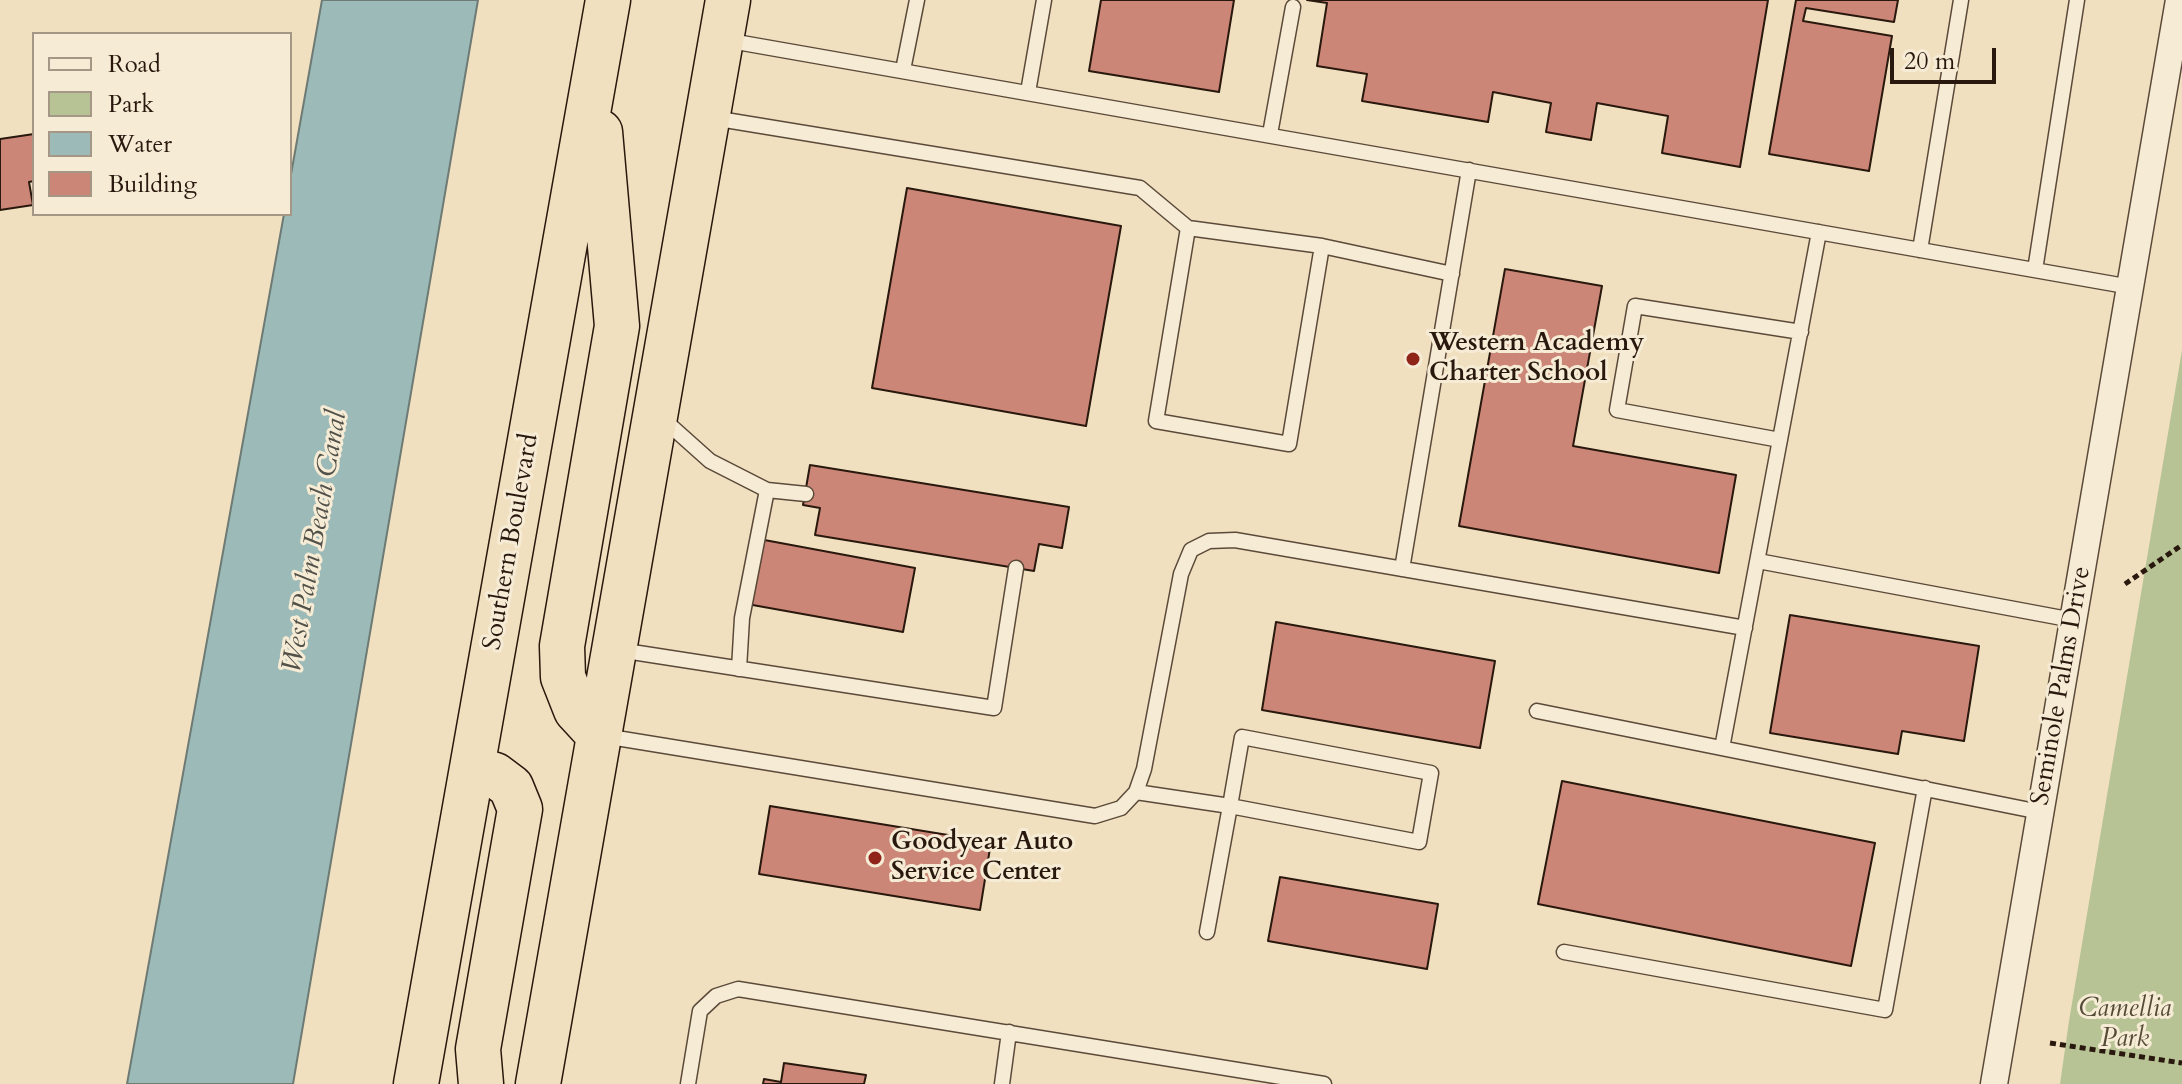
<!DOCTYPE html>
<html>
<head>
<meta charset="utf-8">
<style>
	body { margin:0 }
	#map { position:relative; width:2182px; height:1084px; overflow:hidden; background:#f1e0bf; font-family:Cardo,serif }
	canvas { display:block }
	.legend { position:absolute; left:32px; top:32px; width:260px; height:184px; box-sizing:border-box; background:#f6ebd5; border:2px solid #a49785; margin:0; padding:10px 14px; list-style:none; font-size:24px; color:#29180d }
	.legend li { display:flex; align-items:center; gap:16px; height:40px }
	.legend b { width:40px; border:2px solid #a49785 }
	.scale { position:absolute; left:1890px; top:48px; width:106px; height:36px; box-sizing:border-box; border:4px solid #29180d; border-top:0; padding-left:10px; font-size:24px; line-height:28px; white-space:nowrap; color:#29180d; -webkit-text-stroke:6px #f6ebd5; paint-order:stroke }
</style>
</head>
<body>
<div id="map">
<canvas width="2182" height="1084"></canvas>
<ul class="legend">
<li><b style="height:10px;background:#f6ebd5"></b>Road</li>
<li><b style="height:22px;background:#b7c394"></b>Park</li>
<li><b style="height:22px;background:#9cbbb8"></b>Water</li>
<li><b style="height:22px;background:#cc8677"></b>Building</li>
</ul>
<div class="scale">20 m</div>
</div>
<script>
const g = document.querySelector('canvas').getContext('2d');
g.lineJoin = 'round';
function fill(path, color) {
  g.fillStyle = color;
  g.fill(path, 'evenodd');
}
function poly(rows) {
  const path = new Path2D();
  for (const r of rows) {
    path.moveTo(r[0], r[1]);
    for (let i = 2; i < r.length; i += 2) path.lineTo(r[i], r[i + 1]);
  }
  return path;
}
function stroke(path, color, width, dash) {
  g.strokeStyle = color;
  g.lineWidth = width;
  g.lineCap = dash ? 'butt' : 'round';
  g.setLineDash(dash || []);
  g.stroke(path);
}
function label(font, color, halo, rows, align = 'center') {
  g.font = font + ' Cardo,serif';
  g.lineWidth = 6;
  g.setLineDash([]);
  g.textBaseline = 'middle';
  g.strokeStyle = halo;
  g.fillStyle = color;
  for (const [text, x, y, turn = 0] of rows) {
    g.save();
    g.translate(x, y);
    g.rotate((+turn || 0) * Math.PI / 180);
    g.textAlign = isNaN(turn) ? turn : align;
    if (halo) g.strokeText(text, 0, 0);
    g.fillText(text, 0, 0);
    g.restore();
  }
}
const green = poly([
	[2182,350,2182,1084,2060,1084,2069,1021]
]);
const water = poly([
	[322,0,478,0,293,1084,127,1084,284,214,290,214,290,180,322,0]
]);
const building = poly([
	[1101,0,1234,0,1219,92,1089,71,1101,0],
	[1307,0,1768,0,1740,167,1662,153,1668,116,1597,103,1591,140,1546,132,1551,103,1493,92,1488,122,1362,101,1367,74,1317,66,1327,3,1307,0],
	[1796,0,1898,0,1894,22,1806,8,1803,21,1892,36,1869,171,1769,154,1796,0],
	[34,134,34,181,29,182,33,205,0,210,0,139,34,134],
	[907,188,1121,226,1086,426,872,388,907,188],
	[1505,269,1602,286,1573,446,1736,475,1719,573,1459,526,1505,269],
	[810,465,1069,507,1062,548,1039,544,1034,571,815,535,820,508,803,505,810,465],
	[759,539,915,568,903,632,747,604,759,539],
	[1790,615,1979,646,1964,741,1902,731,1898,754,1770,733,1790,615],
	[1276,622,1495,661,1480,748,1262,710,1276,622],
	[1562,781,1875,843,1851,966,1538,904,1562,781],
	[770,806,991,842,980,910,759,874,770,806],
	[1280,877,1438,904,1427,969,1268,941,1280,877],
	[784,1063,866,1075,864,1084,763,1084,764,1079,781,1082,784,1063]
]);
const path = poly([
	[2125,584,2182,545],
	[2050,1043,2182,1063]
]);
const service = poly([
	[725,40,2131,287],
	[903,70,917,0],
	[1028,92,1044,0],
	[713,118,1140,188,1188,228],
	[1270,134,1293,7],
	[1322,246,1289,444,1156,421,1188,228,1322,246,1452,274],
	[1920,250,1961,0],
	[2035,270,2077,0],
	[663,419,710,461,767,490,806,494],
	[1780,440,1617,410,1635,306,1801,332],
	[1758,561,2073,620],
	[1402,569,1469,170],
	[619,650,994,708,1016,568],
	[739,669,742,618,767,490],
	[1537,711,2040,812],
	[604,736,1095,816,1121,808,1136,792,1144,769,1181,574,1191,550,1209,541,1235,540,1745,628],
	[1242,737,1431,773,1419,842,1230,806,1242,737],
	[1722,748,1819,232],
	[1136,792,1230,806,1207,932],
	[1564,952,1885,1010,1925,788],
	[688,1084,700,1011,716,996,738,989,1324,1084],
	[1002,1084,1009,1032]
]);
const minor = poly([
	[1994,1084,2179,0]
]);
const trunk = poly([
	[599,735,576,710,563,677,562,646,617,326,600,132],
	[472,768,495,775,511,787,520,809,478,1049,481,1084],
	[416,1084,608,0],
	[538,1084,728,0]
]);
const markers = [
	[1413,359,8,"#8f2418"],
	[875,858,8,"#8f2418"]
];
const poiNames = [
	["Western Academy",1429,344],
	["Charter School",1429,374],
	["Goodyear Auto",891,843],
	["Service Center",891,873]
];
const streetNames = [
	["Southern Boulevard",512,542,-80],
	["Seminole Palms Drive",2062,686,-80]
];
const parkNames = [
	["Camellia",2125,1010],
	["Park",2125,1040]
];
const waterNames = [
	["West Palm Beach Canal",316,542,-80]
];
fill(green, '#b7c394');
fill(water, '#9cbbb8');
stroke(water, '#6e7a74', 2);
fill(building, '#cc8677');
stroke(building, '#29180d', 2);
stroke(service, '#5b4a3a', 17);
stroke(minor, '#5b4a3a', 29);
stroke(trunk, '#29180d', 47);
stroke(path, '#29180d', 5, [6, 4]);
stroke(service, '#f6ebd5', 14);
stroke(minor, '#f6ebd5', 26);
stroke(trunk, '#f1e0bf', 44);
for (const [x, y, r, color] of markers) {
  const dot = new Path2D();
  dot.arc(x, y, r, 0, 2 * Math.PI);
  g.fillStyle = color;
  g.fill(dot);
  stroke(dot, '#f6ebd5', 3);
}
label('bold 26px', '#29180d', '#f6ebd5', poiNames, 'left');
label('26px', '#29180d', '#f6ebd5', streetNames);
label('italic 26px', '#544b36', '#f6ebd5', parkNames);
label('italic 28px', '#515149', '#f6ebd5', waterNames);
</script>
</body>
</html>
